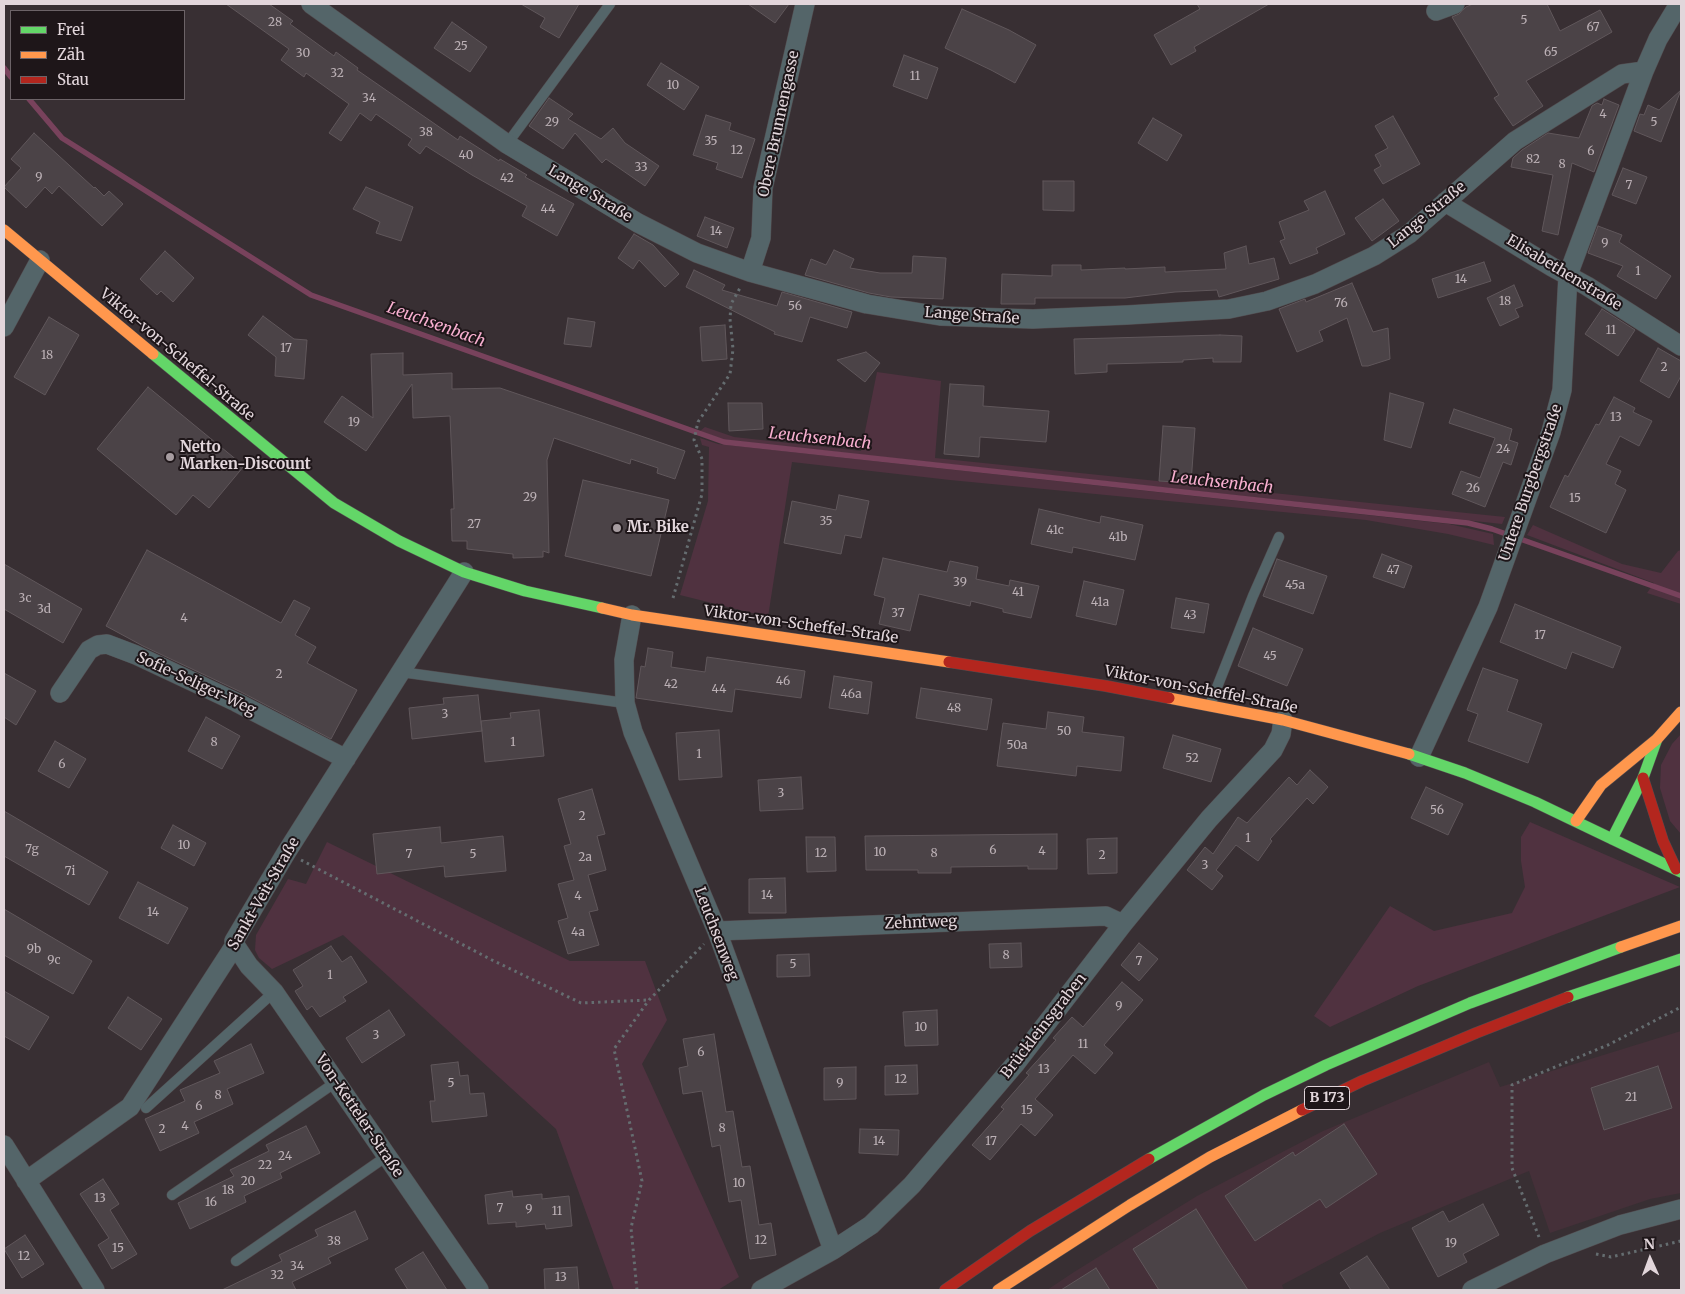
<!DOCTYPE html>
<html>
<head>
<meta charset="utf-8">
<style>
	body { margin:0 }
	#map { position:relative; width:1685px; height:1294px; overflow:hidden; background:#382f33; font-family:Merriweather,serif }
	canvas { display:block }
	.frame { position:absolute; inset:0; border:5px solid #e2d6db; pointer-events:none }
	.legend { position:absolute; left:10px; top:10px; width:175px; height:90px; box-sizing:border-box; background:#1e1619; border:1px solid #6c6367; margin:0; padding:6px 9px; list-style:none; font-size:15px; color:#e2d6db }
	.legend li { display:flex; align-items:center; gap:10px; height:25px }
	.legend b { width:25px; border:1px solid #6c6367 }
	.north { position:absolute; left:1625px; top:1234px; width:50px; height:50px; -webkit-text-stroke:4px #1e1619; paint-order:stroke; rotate:358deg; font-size:14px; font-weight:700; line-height:20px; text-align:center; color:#e2d6db }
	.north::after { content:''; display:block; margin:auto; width:18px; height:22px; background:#e2d6db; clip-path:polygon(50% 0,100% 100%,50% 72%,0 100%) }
</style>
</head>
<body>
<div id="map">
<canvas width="1685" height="1294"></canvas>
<div class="frame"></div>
<ul class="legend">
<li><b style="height:6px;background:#63d668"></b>Frei</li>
<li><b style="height:6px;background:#ff974d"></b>Zäh</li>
<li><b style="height:6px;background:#b3261e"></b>Stau</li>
</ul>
<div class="north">N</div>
</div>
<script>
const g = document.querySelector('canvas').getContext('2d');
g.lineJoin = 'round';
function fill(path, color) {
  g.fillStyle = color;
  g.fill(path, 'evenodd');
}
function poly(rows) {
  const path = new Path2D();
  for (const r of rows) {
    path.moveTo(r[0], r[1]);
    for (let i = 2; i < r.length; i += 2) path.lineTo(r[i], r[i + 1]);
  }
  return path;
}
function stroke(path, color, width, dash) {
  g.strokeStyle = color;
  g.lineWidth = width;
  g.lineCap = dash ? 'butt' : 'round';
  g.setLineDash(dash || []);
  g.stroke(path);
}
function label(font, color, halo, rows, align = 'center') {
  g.font = font + ' Merriweather,serif';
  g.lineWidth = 4;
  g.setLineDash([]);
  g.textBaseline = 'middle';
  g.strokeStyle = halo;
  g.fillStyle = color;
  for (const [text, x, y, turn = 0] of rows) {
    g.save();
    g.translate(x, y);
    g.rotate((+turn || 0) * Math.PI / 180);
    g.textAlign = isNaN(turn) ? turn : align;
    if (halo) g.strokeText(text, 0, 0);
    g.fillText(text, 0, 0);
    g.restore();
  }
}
const built = poly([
	[1681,1031,1681,1193,1650,1199,1550,1233,1529,1171,1380,1233,1282,1285,1284,1290,1047,1290,1074,1272,1197,1196,1323,1131,1489,1062,1500,1087]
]);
const green = poly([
	[877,372,941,381,935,458,1505,517,1502,524,725,440,700,431,705,427,734,437,861,451],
	[700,438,718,444,1449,524,1493,534,1494,545,1448,534,1366,520,950,480,792,462,768,617,680,595,708,501,709,447,702,445],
	[1533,525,1622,564,1661,573,1678,551,1681,550,1681,604,1647,593,1654,583,1527,535],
	[1681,734,1681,834,1670,821,1660,788,1661,765,1672,744],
	[1530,822,1680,887,1418,986,1330,1027,1314,1016,1390,906,1434,931,1512,913,1525,887,1521,861,1521,837],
	[327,842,570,961,645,961,667,1020,642,1064,739,1277,718,1290,614,1290,556,1129,343,935,272,969,259,958,255,950,256,935,288,879,306,884]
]);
const stream = poly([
	[4,68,11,77],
	[29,99,62,138,311,295,724,442,1468,523,1492,529,1681,596]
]);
const building = poly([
	[226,4,269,4,293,21,290,24,334,56,336,52,358,68,357,70,458,140,460,136,499,161,500,159,527,175,525,177,574,204,557,236,522,216,527,206,472,175,426,146,420,154,408,145,412,139,376,114,371,121,360,113,341,141,329,133,349,104,306,73,304,77,281,60,289,49,226,4],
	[521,4,579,4,559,38,540,27,545,18,521,4],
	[748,4,789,4,775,23,748,4],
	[1197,4,1269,4,1194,47,1196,51,1171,65,1154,35,1200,9,1197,4],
	[1473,4,1547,4,1560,31,1600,10,1612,32,1526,81,1543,106,1513,126,1494,98,1499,95,1452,17,1459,14,1466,7,1473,4],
	[962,9,1009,30,1036,45,1015,83,991,70,945,48,962,9],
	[452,22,487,47,470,72,434,48,452,22],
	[904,55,938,68,927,99,893,86,904,55],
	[661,63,699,87,684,110,647,85,661,63],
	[1681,90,1661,142,1634,131,1640,114,1644,115,1648,105,1659,110,1681,90],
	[549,98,573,114,568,119,601,139,613,128,625,143,659,166,645,186,606,159,602,163,575,133,563,149,529,126,549,98],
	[1604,99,1619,105,1594,172,1572,163,1558,235,1542,231,1553,175,1511,167,1513,158,1522,150,1548,133,1579,138,1592,106,1597,103,1602,105,1604,99],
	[706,115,731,123,729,130,755,139,742,178,716,169,718,163,693,155,706,115],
	[1393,116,1420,164,1383,184,1374,170,1381,166,1375,155,1388,148,1375,126,1393,116],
	[1153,118,1182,135,1167,161,1138,143,1153,118],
	[34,133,94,188,95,187,104,196,109,191,123,204,102,226,59,186,52,194,45,187,26,208,4,187,21,168,11,159,34,133],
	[1623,168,1647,177,1636,204,1612,195,1623,168],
	[1043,181,1074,181,1074,211,1043,210,1043,181],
	[366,187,413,207,401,241,376,233,380,222,353,209,366,187],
	[1325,191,1345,234,1316,248,1318,253,1290,264,1280,241,1285,239,1279,222,1309,210,1304,201,1325,191],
	[1383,199,1399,221,1372,241,1355,218,1383,199],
	[705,217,734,228,727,248,697,236,705,217],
	[1598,226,1622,235,1619,242,1671,276,1656,299,1617,276,1623,266,1588,253,1598,226],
	[634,234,653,245,679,274,665,287,639,260,633,269,618,258,634,234],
	[1246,246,1249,264,1274,258,1279,279,1219,297,1217,290,1175,292,1125,298,1035,298,1035,304,1001,304,1002,274,1052,276,1052,265,1081,265,1081,270,1125,268,1125,269,1165,267,1165,272,1226,269,1224,253,1246,246],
	[834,250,854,259,850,268,880,273,912,273,913,256,946,258,943,299,891,297,869,293,805,275,811,259,826,265,834,250],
	[165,251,194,278,173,302,161,291,157,295,140,279,165,251],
	[1484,262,1491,281,1438,298,1432,279,1484,262],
	[694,270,725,285,722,290,777,306,782,292,852,312,847,328,810,317,802,342,774,334,775,332,686,287,694,270],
	[1352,283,1373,332,1388,328,1390,359,1368,366,1362,366,1347,318,1319,331,1323,341,1297,352,1279,309,1305,299,1306,302,1352,283],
	[1514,285,1523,306,1515,309,1519,317,1500,326,1487,298,1514,285],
	[1602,309,1635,330,1618,356,1585,334,1602,309],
	[263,316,294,339,307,340,304,379,275,376,276,357,248,335,263,316],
	[49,317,79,335,45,395,14,377,49,317],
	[568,318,595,322,591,347,564,344,568,318],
	[725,325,727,359,702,361,700,327,725,325],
	[1220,335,1242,336,1241,362,1213,362,1213,358,1183,360,1183,362,1107,364,1107,372,1075,374,1074,339,1220,335],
	[1658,348,1681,361,1681,376,1669,398,1640,381,1658,348],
	[866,352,880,363,865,382,837,360,866,352],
	[403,353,403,375,452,373,452,389,500,388,685,451,675,479,657,473,658,468,631,459,630,464,554,438,547,460,549,553,543,551,543,557,513,558,513,554,467,549,467,541,452,541,451,509,454,509,450,416,413,418,412,384,366,451,324,422,342,396,373,418,371,354,403,353],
	[950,384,984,386,983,406,1049,411,1046,442,980,437,979,457,944,454,950,384],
	[148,387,244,466,209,508,193,495,176,515,97,449,148,387],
	[1390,393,1424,403,1411,448,1384,440,1390,393],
	[1614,397,1635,408,1633,412,1652,421,1639,446,1620,436,1606,464,1621,471,1615,484,1626,490,1606,533,1550,507,1565,475,1568,477,1596,424,1599,425,1614,397],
	[728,403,762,403,763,429,729,431,728,403],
	[1454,409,1512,429,1509,440,1518,443,1511,465,1503,462,1485,507,1452,494,1461,471,1480,478,1495,438,1449,423,1454,409],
	[1163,426,1195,428,1191,483,1159,481,1163,426],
	[583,480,669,500,651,576,565,556,583,480],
	[839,495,869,501,861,538,845,535,841,554,784,543,792,501,836,510,839,495],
	[1039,509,1100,523,1101,516,1143,525,1135,560,1073,547,1072,553,1031,544,1039,509],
	[147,550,281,623,294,600,310,608,295,635,316,647,307,663,357,690,331,739,241,692,143,646,106,626,147,550],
	[1382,554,1412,566,1404,588,1373,577,1382,554],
	[883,558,947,572,950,561,978,567,976,579,1009,586,1010,580,1039,586,1031,618,1003,612,1003,609,971,601,970,606,919,594,910,631,879,624,885,598,874,595,883,558],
	[1277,559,1327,576,1313,614,1263,596,1277,559],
	[4,564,82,609,63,643,4,609,4,564],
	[1084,581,1124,590,1116,625,1076,616,1084,581],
	[1176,598,1209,604,1204,633,1171,628,1176,598],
	[1515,604,1621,647,1613,668,1572,652,1566,669,1500,642,1515,604],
	[1253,628,1303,649,1287,686,1238,666,1253,628],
	[648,648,673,652,671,667,705,672,707,657,805,671,801,698,735,689,732,712,636,698,641,666,645,667,648,648],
	[1483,668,1518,680,1507,711,1542,724,1528,763,1468,741,1478,714,1467,710,1483,668],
	[4,673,36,691,16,725,4,717,4,673],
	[834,676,872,682,868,714,829,708,834,676],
	[921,688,992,699,987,730,916,718,921,688],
	[478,695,482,731,412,739,409,708,444,704,443,698,478,695],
	[539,710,544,756,485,762,481,721,511,718,510,713,539,710],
	[1048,712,1084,717,1082,732,1124,737,1121,771,1077,766,1076,776,997,766,1003,723,1046,729,1048,712],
	[206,717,240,736,222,769,188,751,206,717],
	[719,730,722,777,679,780,676,733,719,730],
	[1173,735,1221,749,1211,782,1163,768,1173,735],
	[55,741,86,759,69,788,38,771,55,741],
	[1310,770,1328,787,1313,804,1307,798,1270,839,1272,841,1258,861,1236,845,1216,870,1223,876,1212,890,1187,870,1205,847,1213,854,1238,817,1247,823,1289,777,1297,785,1310,770],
	[801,777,803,809,760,811,758,780,801,777],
	[1426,787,1463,804,1448,835,1411,818,1426,787],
	[592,789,605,834,597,836,606,870,588,875,598,910,589,912,599,945,568,954,558,921,568,918,558,884,574,880,564,846,571,844,558,799,592,789],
	[4,811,108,872,89,905,4,856,4,811],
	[173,825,206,843,194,866,161,848,173,825],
	[440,827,441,843,503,836,506,871,445,877,444,866,377,874,373,834,440,827],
	[1057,834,1057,869,1028,869,1028,866,951,867,951,873,918,873,918,870,866,870,865,836,1057,834],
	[806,837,835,837,836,871,807,872,806,837],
	[1117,838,1117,873,1088,874,1087,839,1117,838],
	[785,878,786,913,749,913,749,879,785,878],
	[138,882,188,908,168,944,119,918,138,882],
	[4,909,92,961,73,994,4,955,4,909],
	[1021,943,1022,967,990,968,989,944,1021,943],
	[1139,943,1158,959,1139,981,1121,965,1139,943],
	[331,946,342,962,351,956,367,982,343,997,346,1001,320,1017,312,1006,307,1010,295,991,303,986,293,970,331,946],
	[809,954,810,976,777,977,777,955,809,954],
	[1122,982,1143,1000,1104,1045,1113,1053,1095,1074,1073,1055,1035,1099,1053,1115,1035,1136,1021,1124,990,1160,972,1145,1004,1109,1001,1107,1029,1075,1026,1073,1056,1040,1053,1038,1072,1017,1083,1027,1122,982],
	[4,991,49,1017,29,1050,4,1036,4,991],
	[128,997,162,1019,141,1050,108,1028,128,997],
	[389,1010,405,1035,362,1063,346,1038,389,1010],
	[937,1010,938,1045,905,1046,903,1012,937,1010],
	[714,1034,726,1112,733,1111,742,1167,750,1166,759,1225,771,1223,776,1255,750,1259,741,1200,729,1202,720,1145,712,1147,702,1091,683,1094,679,1068,688,1066,683,1039,714,1034],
	[251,1044,264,1073,227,1089,233,1104,194,1122,199,1133,160,1151,145,1119,185,1101,180,1090,220,1073,214,1061,251,1044],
	[458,1062,460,1076,468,1075,470,1094,484,1093,487,1116,432,1122,430,1101,435,1101,431,1065,458,1062],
	[917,1065,918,1094,885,1095,885,1066,917,1065],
	[1658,1066,1672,1108,1604,1130,1591,1088,1658,1066],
	[856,1067,856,1099,824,1100,824,1068,856,1067],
	[1344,1124,1377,1174,1326,1208,1320,1199,1255,1241,1225,1196,1293,1152,1295,1156,1344,1124],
	[306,1126,320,1153,280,1173,282,1178,244,1196,246,1202,190,1229,178,1203,234,1176,230,1170,269,1151,266,1145,306,1126],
	[860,1129,899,1130,898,1155,859,1153,860,1129],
	[103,1179,119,1204,110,1210,137,1254,112,1269,98,1245,109,1238,80,1194,103,1179],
	[512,1191,513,1197,542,1194,542,1199,569,1196,572,1226,546,1229,545,1224,516,1227,516,1222,488,1224,485,1195,512,1191],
	[1483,1204,1499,1235,1463,1254,1467,1262,1438,1277,1412,1228,1443,1211,1449,1222,1483,1204],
	[1196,1209,1223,1252,1248,1290,1159,1290,1133,1249,1196,1209],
	[355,1211,368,1239,328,1258,331,1263,292,1282,296,1290,222,1290,282,1261,279,1255,318,1236,315,1230,355,1211],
	[25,1235,44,1264,22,1278,4,1249,25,1235],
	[423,1252,447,1290,408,1290,395,1269,423,1252],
	[1367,1256,1390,1290,1351,1290,1340,1273,1367,1256],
	[577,1267,579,1290,545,1290,544,1269,577,1267],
	[1096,1268,1110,1290,1061,1290,1096,1268]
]);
const path = poly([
	[673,598,702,494,702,459,694,440,698,422,730,374,733,349,730,319,731,304,740,288],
	[301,860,492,960,581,1003,648,1000],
	[1539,1237,1512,1168,1512,1085,1608,1045,1681,1007],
	[1596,1254,1611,1257,1681,1241],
	[637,1290,631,1228,642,1181,614,1049,649,1000,704,944]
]);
const lane = poly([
	[507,144,610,4],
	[401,672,625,703],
	[1210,705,1253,596,1279,537],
	[146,1108,274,992],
	[172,1195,336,1082],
	[236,1261,387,1156]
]);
const street = poly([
	[311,4,507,144,638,223,697,253,750,272,867,304,940,316,1033,319,1127,315,1229,309,1267,301,1315,284,1374,256,1409,234,1515,141,1622,74,1644,71],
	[1436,11,1455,4],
	[1445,202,1552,267,1587,286,1681,346],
	[750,272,761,238,763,188,805,4],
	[4,327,40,260],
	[632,615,624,660,625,703,633,732,717,931,833,1250],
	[60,693,89,650,98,645,107,644,136,655,236,702,346,759],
	[1419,757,1488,607,1551,432,1562,390,1568,275,1644,71,1658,39,1679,4],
	[717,931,1106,916,1123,924],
	[235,945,249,966,274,992,479,1290],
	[4,1145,95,1290],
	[26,1181,130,1107,235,945,234,941,286,853,464,572],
	[761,1290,833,1250,871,1225,912,1185,1016,1063,1123,924,1209,819,1273,750,1281,734,1283,720],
	[1472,1290,1545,1254,1620,1225,1681,1209]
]);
const fast = poly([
	[153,354,334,503,399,541,464,572,525,591,602,608],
	[1409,754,1465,773,1535,802,1681,872],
	[1612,839,1643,778,1657,739],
	[1568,997,1681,959],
	[1149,1159,1264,1095,1326,1065,1470,1003,1621,947]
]);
const slow = poly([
	[4,230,153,354],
	[602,608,632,615,949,662],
	[1169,698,1283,720,1409,754],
	[1576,821,1601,785,1657,739,1681,712],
	[1621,947,1681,926],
	[998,1290,1130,1205,1210,1157,1302,1110]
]);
const jam = poly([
	[949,662,1106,686,1169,698],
	[1643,778,1663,841,1676,869],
	[1302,1110,1362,1081,1476,1033,1568,997],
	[945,1290,1030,1231,1149,1159]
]);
const markers = [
	[170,457,5,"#a69ca0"],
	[617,528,5,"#a69ca0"]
];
const numberNames = [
	["5",1524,21],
	["28",275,23],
	["67",1593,28],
	["25",461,47],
	["65",1551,53],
	["30",303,54],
	["32",337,74],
	["11",915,77],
	["10",673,86],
	["34",369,99],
	["4",1603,115],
	["29",552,123],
	["5",1654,123],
	["38",426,133],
	["35",711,142],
	["12",737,151],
	["6",1591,152],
	["40",466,156],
	["82",1533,160],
	["8",1562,165],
	["33",641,168],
	["9",39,178],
	["42",507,179],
	["7",1629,186],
	["44",548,210],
	["14",716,232],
	["9",1605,244],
	["1",1638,272],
	["14",1461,280],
	["18",1505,302],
	["76",1341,304],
	["56",795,307],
	["11",1611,331],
	["17",286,349],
	["18",47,356],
	["2",1664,368],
	["13",1616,418],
	["19",354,423],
	["24",1503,450],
	["26",1473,489],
	["29",530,498],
	["15",1575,499],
	["35",826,522],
	["27",474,525],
	["41c",1055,531],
	["41b",1118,538],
	["47",1393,571],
	["39",960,583],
	["45a",1295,586],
	["41",1018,593],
	["3c",25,599],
	["41a",1100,603],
	["3d",44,610],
	["37",898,614],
	["43",1190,616],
	["4",184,619],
	["17",1540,636],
	["45",1270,657],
	["2",279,675],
	["46",783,682],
	["42",671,685],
	["44",719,690],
	["46a",851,695],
	["48",954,709],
	["3",445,715],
	["50",1064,732],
	["8",214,743],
	["1",513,743],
	["50a",1017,746],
	["1",699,755],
	["52",1192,759],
	["6",62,765],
	["3",781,794],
	["56",1437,811],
	["2",582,817],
	["1",1248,839],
	["10",184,846],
	["7g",32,850],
	["6",993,851],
	["4",1042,852],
	["10",880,853],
	["12",821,854],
	["8",934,854],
	["7",409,855],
	["5",473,855],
	["2",1102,856],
	["2a",585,858],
	["3",1205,866],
	["7i",70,872],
	["14",767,896],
	["4",578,897],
	["14",153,913],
	["4a",578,933],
	["9b",34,950],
	["8",1006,956],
	["9c",54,961],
	["7",1139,962],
	["5",793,965],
	["1",330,976],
	["9",1119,1007],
	["10",921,1028],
	["3",376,1036],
	["11",1083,1045],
	["6",701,1053],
	["13",1044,1070],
	["12",901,1080],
	["5",451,1084],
	["9",840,1084],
	["8",218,1096],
	["21",1631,1098],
	["6",199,1107],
	["15",1027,1111],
	["4",185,1127],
	["8",722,1129],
	["2",162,1130],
	["14",879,1142],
	["17",991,1142],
	["24",285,1157],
	["22",265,1166],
	["20",248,1182],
	["10",739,1184],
	["18",228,1191],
	["13",100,1199],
	["16",211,1203],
	["7",500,1209],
	["9",529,1210],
	["11",557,1212],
	["12",761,1241],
	["38",334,1242],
	["19",1451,1244],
	["15",118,1249],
	["12",24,1257],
	["34",297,1267],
	["32",277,1276],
	["13",561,1278]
];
const shields = [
	[1327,1098,45]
];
const shieldNames = [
	["B 173",1327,1098]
];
const streetNames = [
	["Obere Brunnengasse",779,124,-78],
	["Lange Straße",590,194,31],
	["Lange Straße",1427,215,-39],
	["Elisabethenstraße",1564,273,31],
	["Lange Straße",972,316,4],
	["Viktor-von-Scheffel-Straße",177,355,40],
	["Untere Burgbergstraße",1531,483,-71],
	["Viktor-von-Scheffel-Straße",801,625,8],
	["Sofie-Seliger-Weg",196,684,25],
	["Viktor-von-Scheffel-Straße",1201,690,11],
	["Sankt-Veit-Straße",264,894,-60],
	["Zehntweg",921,923,-2],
	["Leuchsenweg",716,934,69],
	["Brückleinsgraben",1044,1026,-52],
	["Von-Ketteler-Straße",359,1116,56]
];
const poiNames = [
	["Netto",180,448],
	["Marken-Discount",180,465],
	["Mr. Bike",627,528]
];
const waterNames = [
	["Leuchsenbach",436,325,20],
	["Leuchsenbach",820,439,6],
	["Leuchsenbach",1222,483,6]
];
fill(built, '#453039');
fill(green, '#503240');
stroke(stream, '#78425c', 5.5);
fill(building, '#4b4347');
stroke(building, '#60575b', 1);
stroke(lane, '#524b4e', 11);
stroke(street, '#524b4e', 20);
stroke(fast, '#524b4e', 12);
stroke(slow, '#524b4e', 12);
stroke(jam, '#524b4e', 12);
stroke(path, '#656d70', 3, [2.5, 4]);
stroke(lane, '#546569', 10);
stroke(street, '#546569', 19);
stroke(fast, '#63d668', 11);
stroke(slow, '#ff974d', 11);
stroke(jam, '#b3261e', 11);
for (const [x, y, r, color] of markers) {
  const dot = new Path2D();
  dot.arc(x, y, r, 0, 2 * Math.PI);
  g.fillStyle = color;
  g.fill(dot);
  stroke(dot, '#1e1619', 2);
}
label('12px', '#bcb1b6', null, numberNames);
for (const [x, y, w] of shields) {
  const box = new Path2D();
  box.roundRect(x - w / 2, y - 11.5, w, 23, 4);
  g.fillStyle = '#1e1619';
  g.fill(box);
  stroke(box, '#e2d6db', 1);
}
label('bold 14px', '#e2d6db', null, shieldNames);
label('15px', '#e2d6db', '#1e1619', streetNames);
label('bold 15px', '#e2d6db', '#1e1619', poiNames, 'left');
label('italic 16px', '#f8afd0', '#1e1619', waterNames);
</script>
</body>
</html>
